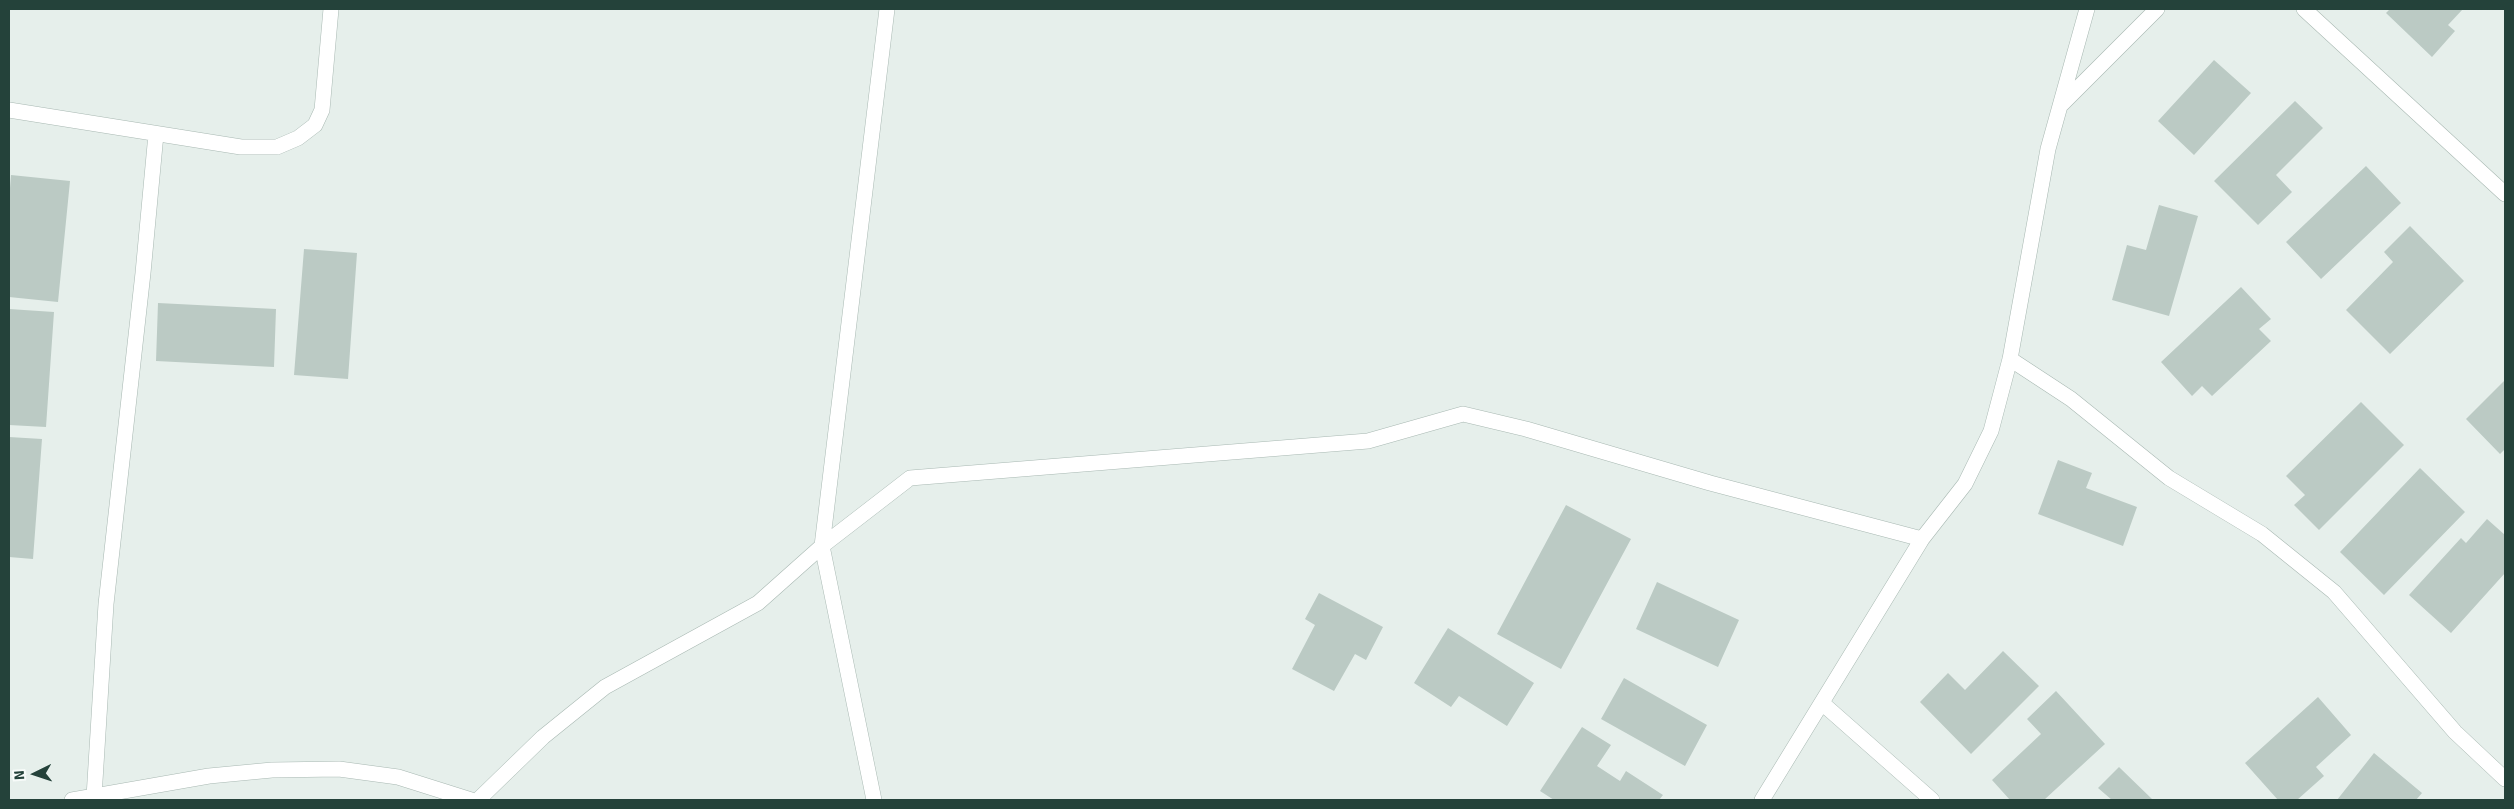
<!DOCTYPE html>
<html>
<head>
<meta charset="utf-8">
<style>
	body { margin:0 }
	#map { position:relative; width:2514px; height:809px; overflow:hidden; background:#e6efeb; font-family:Signika,sans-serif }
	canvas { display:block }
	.frame { position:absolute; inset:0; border:10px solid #24423a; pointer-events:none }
	.north { position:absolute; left:10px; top:749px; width:50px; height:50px; -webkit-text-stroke:4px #f7fbf9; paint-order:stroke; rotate:266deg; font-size:14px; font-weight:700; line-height:20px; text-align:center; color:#24423a }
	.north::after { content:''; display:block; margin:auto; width:18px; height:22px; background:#24423a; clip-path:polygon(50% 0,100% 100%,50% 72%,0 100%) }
</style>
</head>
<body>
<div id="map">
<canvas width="2514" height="809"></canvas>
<div class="frame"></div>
<div class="north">N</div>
</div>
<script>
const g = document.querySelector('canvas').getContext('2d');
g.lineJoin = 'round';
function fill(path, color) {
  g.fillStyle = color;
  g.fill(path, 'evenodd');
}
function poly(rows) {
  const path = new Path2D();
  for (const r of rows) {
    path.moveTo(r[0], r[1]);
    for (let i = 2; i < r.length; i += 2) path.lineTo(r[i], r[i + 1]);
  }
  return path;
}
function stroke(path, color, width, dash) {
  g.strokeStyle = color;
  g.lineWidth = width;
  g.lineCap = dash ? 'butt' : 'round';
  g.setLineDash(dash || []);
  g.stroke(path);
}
const building = poly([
	[2390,9,2463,9,2448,25,2455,31,2432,57,2386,13],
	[2214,60,2251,93,2194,155,2158,121],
	[2295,101,2323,128,2276,175,2292,192,2258,225,2214,181],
	[2366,166,2401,203,2321,279,2286,242],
	[11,175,70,181,58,302,9,297,9,201],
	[2159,205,2198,216,2169,316,2112,300,2127,245,2146,250],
	[2410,226,2464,281,2390,354,2346,310,2393,262,2384,252],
	[304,249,357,253,348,379,294,375],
	[2241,287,2271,319,2259,329,2271,341,2212,396,2202,386,2192,396,2161,362],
	[158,303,276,309,274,367,156,361],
	[9,309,54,312,46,427,9,425],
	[2505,380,2505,449,2500,454,2466,419],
	[2361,402,2404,445,2319,530,2294,505,2305,495,2286,476],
	[9,437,42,439,33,559,9,557],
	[2058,460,2092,473,2086,488,2137,507,2123,546,2038,514],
	[2420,468,2465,512,2384,595,2340,552],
	[1566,505,1631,539,1561,669,1497,634],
	[2487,519,2505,535,2505,573,2451,633,2409,595,2461,538,2466,543],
	[1657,582,1739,620,1718,667,1636,629],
	[1319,593,1383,627,1366,660,1355,654,1334,691,1292,669,1315,625,1305,619],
	[1448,628,1534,683,1507,726,1459,696,1451,707,1414,683],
	[2003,651,2039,686,1971,754,1920,702,1948,673,1965,690],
	[1624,678,1707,725,1685,766,1601,719],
	[2056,691,2105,744,2044,800,2010,800,1992,780,2041,734,2027,719],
	[2318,697,2351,735,2316,767,2324,776,2297,800,2278,800,2245,763],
	[1582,727,1611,745,1597,766,1620,781,1626,771,1663,795,1659,800,1554,800,1540,791],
	[2374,753,2422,793,2416,800,2337,800],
	[2119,767,2153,800,2112,800,2098,788]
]);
const minor = poly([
	[2304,9,2505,194],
	[2061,105,2157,9],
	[9,110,241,147,277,147,298,138,315,125,322,110,331,9],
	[2010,359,2071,399,2169,478,2262,534,2334,592,2455,732,2505,779],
	[1822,703,1932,800],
	[94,797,106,604,143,273,156,134],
	[72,800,209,776,272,770,339,769,398,777,471,800],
	[478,800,543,737,605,687,758,603,822,546,910,478,1368,441,1463,414,1526,429,1710,483,1922,539],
	[874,800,822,546,887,9],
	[1762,800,1922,539,1965,484,1991,431,2010,359,2048,149,2087,9]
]);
fill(building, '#bbcac4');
stroke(minor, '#a8b8b2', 16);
stroke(minor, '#fff', 15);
</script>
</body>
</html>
